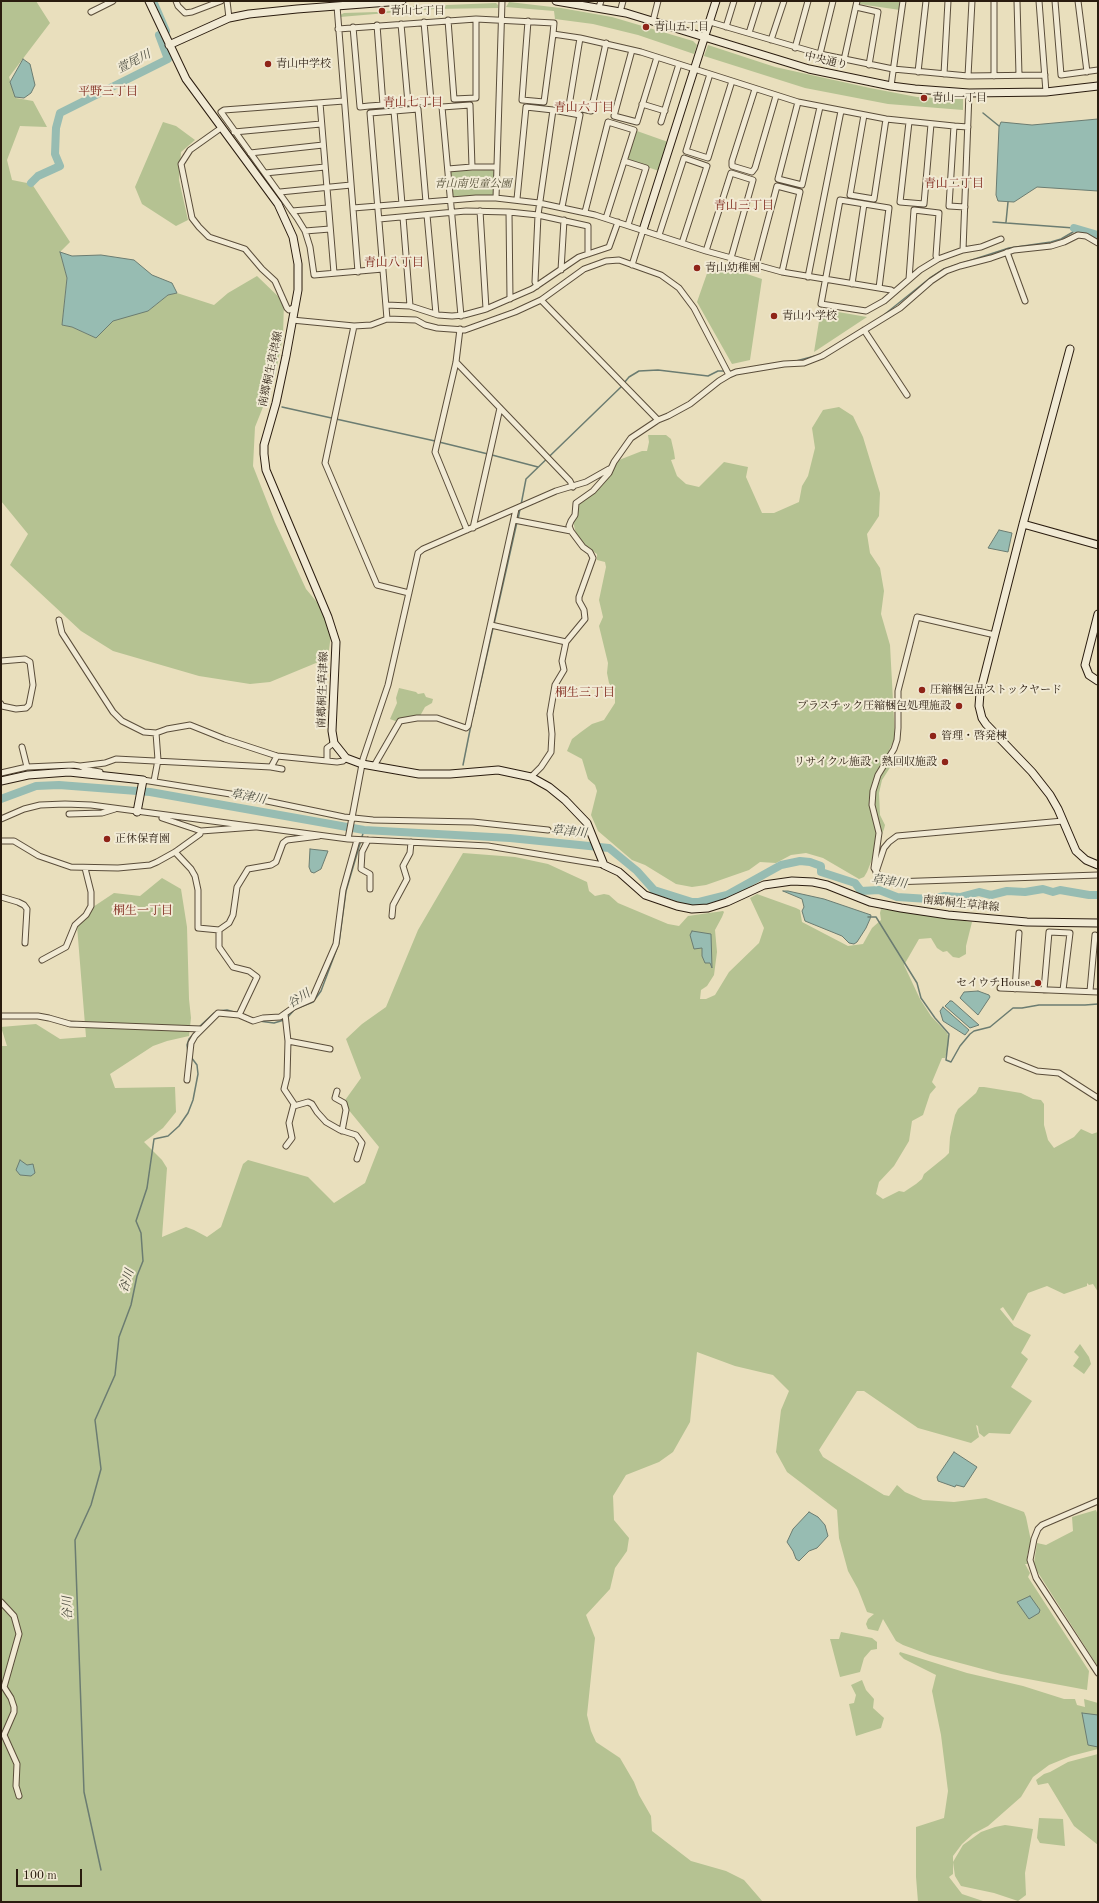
<!DOCTYPE html>
<html>
<head>
<meta charset="utf-8">
<style>
	body { margin:0 }
	#map { position:relative; width:1099px; height:1903px; overflow:hidden; background:#e9dfbd; font-family:"Old Standard TT",serif }
	canvas { display:block }
	.frame { position:absolute; inset:0; border:2px solid #2a1c0f; pointer-events:none }
	.scale { position:absolute; left:16px; top:1869px; width:66px; height:18px; box-sizing:border-box; border:2px solid #2a1c0f; border-top:0; padding-left:5px; font-size:12px; line-height:14px; white-space:nowrap; color:#2a1c0f; -webkit-text-stroke:3px #f1ead4; paint-order:stroke }
</style>
</head>
<body>
<div id="map">
<canvas width="1099" height="1903"></canvas>
<div class="frame"></div>
<div class="scale">100 m</div>
</div>
<script>
const g = document.querySelector('canvas').getContext('2d');
g.lineJoin = 'round';
function fill(path, color) {
  g.fillStyle = color;
  g.fill(path, 'evenodd');
}
function poly(rows) {
  const path = new Path2D();
  for (const r of rows) {
    path.moveTo(r[0], r[1]);
    for (let i = 2; i < r.length; i += 2) path.lineTo(r[i], r[i + 1]);
  }
  return path;
}
function stroke(path, color, width, dash) {
  g.strokeStyle = color;
  g.lineWidth = width;
  g.lineCap = dash ? 'butt' : 'round';
  g.setLineDash(dash || []);
  g.stroke(path);
}
function label(font, color, halo, rows, align = 'center') {
  g.font = font + ' "Old Standard TT","Noto Serif JP",serif';
  g.lineWidth = 4;
  g.setLineDash([]);
  g.textBaseline = 'middle';
  g.strokeStyle = halo;
  g.fillStyle = color;
  for (const [text, x, y, turn = 0] of rows) {
    g.save();
    g.translate(x, y);
    g.rotate((+turn || 0) * Math.PI / 180);
    g.textAlign = isNaN(turn) ? turn : align;
    if (halo) g.strokeText(text, 0, 0);
    g.fillText(text, 0, 0);
    g.restore();
  }
}
const green = poly([
	[1,1,36,1,50,23,9,77,16,98,33,101,47,127,20,126,7,160,12,180,32,184,70,242,60,252,67,278,62,325,72,327,96,338,113,321,134,313,148,311,168,295,177,293,214,305,228,293,257,276,284,302,283,336,275,377,255,427,253,466,275,522,306,589,331,619,331,634,329,650,325,658,316,663,270,682,250,684,199,676,113,651,81,631,10,565,28,534,1,501],
	[860,1,901,1,900,10,859,4],
	[509,2,561,8,612,17,693,41,697,45,694,54,638,35,593,24,555,19,554,11,506,7],
	[496,3,498,5,498,8,434,9,340,17,340,15,344,13,377,12,390,11,397,7],
	[708,45,775,67,870,88,917,97,963,99,963,110,888,104,805,88,704,56],
	[163,122,176,126,195,140,181,152,179,180,188,220,176,226,142,204,135,187],
	[637,131,668,142,659,171,627,160],
	[493,170,494,172,494,193,491,196,455,198,453,195,451,173,452,171],
	[711,262,762,279,750,360,732,364,697,302],
	[821,309,867,317,814,352],
	[839,407,853,416,863,437,880,493,879,516,867,534,870,553,880,568,884,591,881,614,890,645,895,738,889,750,892,761,891,766,882,780,879,793,880,815,885,825,884,829,867,872,864,877,859,879,823,858,806,853,791,855,776,863,760,862,749,870,706,885,692,887,676,884,645,865,632,860,598,831,591,815,597,791,595,785,588,779,582,759,567,751,572,739,581,732,592,724,604,720,615,703,615,692,609,683,607,673,608,663,599,626,603,617,599,600,606,567,605,562,597,560,597,554,583,545,576,534,573,521,577,507,579,503,592,495,619,460,642,451,647,451,649,442,648,435,666,435,671,439,674,452,675,459,671,460,677,476,686,484,699,487,724,462,743,466,748,467,746,477,762,513,774,513,799,502,802,486,808,476,815,448,812,428,823,410],
	[399,688,416,692,418,694,424,693,426,697,433,699,432,703,425,707,420,716,398,722,390,719,397,703,396,698],
	[463,853,515,857,548,864,587,882,589,891,595,896,604,894,609,895,618,903,668,924,679,926,688,916,723,911,724,912,722,917,715,930,717,952,714,975,707,986,701,990,700,999,706,999,715,995,729,972,759,943,764,928,750,898,757,894,796,908,800,910,802,922,848,946,863,944,872,928,881,920,880,913,881,909,972,922,966,946,966,954,959,958,953,957,947,951,943,952,937,948,931,938,919,939,904,965,920,999,931,1016,947,1033,949,1038,948,1048,945,1058,942,1058,932,1082,936,1087,930,1094,923,1115,912,1121,909,1141,894,1166,879,1182,876,1194,883,1199,899,1191,904,1192,916,1184,922,1179,924,1174,945,1157,949,1153,950,1137,955,1115,958,1109,976,1093,979,1087,984,1087,1021,1093,1033,1099,1041,1100,1044,1104,1044,1125,1048,1140,1054,1148,1074,1137,1081,1129,1092,1134,1098,1132,1098,1292,1093,1284,1089,1285,1087,1283,1087,1286,1064,1294,1047,1286,1028,1293,1013,1321,1003,1307,1000,1309,1014,1326,1031,1335,1021,1353,1028,1359,1011,1387,1032,1401,1010,1434,989,1433,984,1437,979,1433,978,1426,976,1425,979,1437,971,1443,918,1428,864,1391,857,1391,819,1450,823,1457,884,1495,889,1496,897,1485,905,1492,923,1500,954,1502,986,1498,1024,1512,1026,1517,1031,1541,1027,1556,1028,1564,1025,1564,1030,1573,1028,1577,1089,1671,1087,1690,1001,1674,930,1655,903,1645,896,1641,883,1619,878,1631,868,1629,866,1624,868,1619,874,1614,867,1612,858,1589,848,1571,839,1538,837,1510,787,1472,776,1452,781,1410,789,1391,773,1375,735,1366,697,1352,690,1422,673,1452,659,1462,626,1475,613,1496,614,1520,629,1538,627,1551,615,1568,610,1589,586,1615,595,1638,587,1715,591,1731,596,1742,620,1758,634,1782,639,1795,651,1816,652,1831,691,1861,726,1871,744,1880,763,1902,1,1902,1,1046,7,1046,1,1027,36,1024,60,1039,86,1037,77,926,93,907,114,893,140,896,162,878,181,889,187,927,189,999,191,1018,189,1036,167,1041,153,1046,110,1074,115,1088,175,1087,176,1112,163,1128,144,1142,162,1160,167,1168,162,1237,186,1227,194,1230,207,1237,221,1227,243,1164,248,1160,308,1177,334,1203,365,1183,379,1147,343,1103,361,1078,346,1039,362,1024,386,1007,418,930],
	[1080,1344,1089,1357,1091,1364,1084,1374,1073,1366,1079,1357,1074,1352],
	[1096,1510,1098,1515,1098,1667,1037,1571,1034,1563,1037,1543,1046,1545,1073,1531,1072,1517],
	[841,1632,872,1638,877,1642,877,1649,871,1650,864,1658,860,1672,840,1677,830,1639,839,1639],
	[900,1652,967,1673,1023,1686,1064,1699,1075,1699,1077,1705,1085,1707,1084,1699,1098,1703,1098,1749,1071,1756,1049,1765,1033,1777,1021,1797,988,1826,973,1834,962,1844,953,1856,953,1874,949,1877,962,1894,986,1902,918,1902,916,1877,916,1827,944,1818,948,1791,941,1735,932,1691,936,1675,904,1659,899,1654],
	[862,1680,866,1690,874,1699,873,1708,884,1718,881,1728,856,1736,849,1704,854,1703,856,1695,851,1685],
	[1098,1754,1098,1845,1074,1826,1048,1783,1038,1785,1036,1780,1044,1774,1050,1772,1068,1762],
	[1039,1818,1063,1819,1065,1846,1040,1843,1037,1838],
	[1005,1825,1033,1829,1025,1873,1026,1895,1018,1901,994,1893,961,1886,955,1876,953,1862,963,1845,981,1832,995,1827]
]);
const water = poly([
	[23,59,30,64,35,85,31,93,24,98,15,97,10,82,23,59],
	[1098,119,1098,191,1037,187,1014,202,998,201,996,195,999,127,1001,122,1032,125,1098,119],
	[60,252,72,256,101,255,134,260,152,275,172,283,177,293,168,295,148,311,113,321,96,338,72,327,62,325,67,278,60,252],
	[999,530,1012,533,1008,552,988,548,999,530],
	[310,849,328,851,321,869,314,873,311,872,309,867,310,849],
	[783,891,788,891,824,899,871,915,870,919,866,928,857,942,854,944,849,943,842,936,805,921,802,911,804,907,802,899,783,891],
	[692,931,711,934,712,968,710,963,705,963,702,956,702,948,694,949,690,935,692,931],
	[978,991,989,995,990,997,978,1015,960,998,964,992,978,991],
	[950,1001,952,1001,979,1025,970,1028,945,1006,950,1001],
	[943,1007,969,1030,965,1035,943,1021,940,1011,943,1007],
	[20,1160,27,1165,33,1164,35,1173,31,1176,20,1175,16,1170,20,1160],
	[954,1452,977,1467,964,1487,956,1485,955,1487,938,1481,937,1477,954,1452],
	[809,1512,818,1517,825,1525,828,1536,817,1548,809,1551,799,1561,796,1559,793,1551,787,1542,793,1529,809,1512],
	[1030,1596,1040,1610,1039,1613,1029,1619,1017,1602,1030,1596],
	[1082,1713,1098,1715,1098,1747,1088,1745,1082,1713]
]);
const stream = poly([
	[983,113,999,126],
	[1006,222,1008,202],
	[885,314,930,278,944,269,1009,248,1051,242,1061,239,1073,232,1074,228,993,222],
	[796,361,815,356],
	[624,383,629,377,639,371,658,370,708,376,718,371,725,371],
	[282,407,435,441],
	[439,442,488,454],
	[492,455,538,467],
	[521,505,526,479,622,386],
	[518,519,520,509],
	[494,624,517,522],
	[473,716,493,628],
	[463,765,471,725],
	[868,917,876,917,917,983,921,998,935,1018,949,1034,946,1060,951,1062,960,1046,970,1034,974,1031,990,1027,1013,1008,1022,1008,1039,1005,1085,1005,1098,1004],
	[217,1011,227,1010,238,1013],
	[287,1018,295,1009,313,1002,321,991,339,943,346,891,364,830],
	[259,1021,274,1023,284,1020],
	[199,1027,214,1013],
	[188,1053,187,1045,189,1039,197,1030],
	[101,1870,84,1792,75,1540,91,1505,101,1469,95,1420,115,1375,119,1337,131,1305,137,1276,143,1261,141,1233,136,1221,147,1188,154,1139,168,1136,179,1126,188,1113,193,1100,198,1074,197,1065,191,1057]
]);
const river = poly([
	[153,1,166,31],
	[31,183,38,176,60,166,55,154,56,128,60,113,168,59,159,35],
	[1074,228,1098,235],
	[1,799,36,786,59,785,150,792,364,830,510,838,609,848,637,871,654,890,692,902,699,902,727,895,781,865,800,861,810,862,821,866,821,872,855,883,861,891,879,890,897,897,929,899,945,896,960,897,979,892,991,895,1007,891,1025,892,1043,889,1053,892,1060,890,1089,895,1098,895]
]);
const street = poly([
	[176,1,178,6,185,13,192,12,221,1],
	[227,1,229,18],
	[1017,1,1019,75],
	[1039,1,1046,92],
	[1055,1,1061,75,1098,70],
	[1078,1,1087,72],
	[337,6,358,272],
	[599,7,601,1],
	[856,7,878,12,869,65],
	[91,12,113,1],
	[620,12,623,1],
	[448,20,454,99,476,98,476,19],
	[528,21,522,100,544,102,553,34],
	[653,21,658,1],
	[710,22,820,54,893,69,968,76,1045,75],
	[401,24,408,103,431,101,424,22],
	[353,27,360,107,369,106,383,105,377,25],
	[726,27,734,1],
	[338,29,476,19,554,23,553,34,580,38,641,52,798,102,886,119,954,126],
	[749,33,759,1],
	[580,38,569,106,591,111,606,43],
	[771,40,784,1],
	[795,48,808,1],
	[632,50,614,116,637,122,657,57],
	[820,54,833,1],
	[844,60,857,1],
	[918,72,926,1],
	[710,74,686,151,708,158,732,81],
	[944,74,948,1],
	[968,76,972,1],
	[994,76,994,1],
	[891,86,903,1],
	[755,89,732,161,732,166,752,172,755,168,776,96],
	[344,101,224,110,221,112,297,218,305,231,310,247,314,275,383,269],
	[798,102,778,179,802,185,820,107],
	[320,103,334,273],
	[642,104,665,111],
	[394,111,402,204],
	[864,115,850,195,874,199,886,119],
	[661,122,679,64],
	[909,122,900,202,924,204,931,124],
	[221,128,190,150,181,164,192,218,199,227,209,237,245,249,262,269,275,281,287,308,289,310,295,307],
	[234,132,321,124],
	[250,153,323,145],
	[624,161,646,168,628,225],
	[448,169,472,167],
	[265,173,325,167],
	[280,192,351,185],
	[496,198,502,1],
	[517,199,526,107,553,110,580,115,562,207],
	[965,207,949,206,954,126,968,127],
	[353,208,476,198,496,198,539,203,595,215,706,251,782,272,891,290,894,292],
	[292,211,328,208],
	[480,211,486,309],
	[509,212,510,299],
	[585,212,608,122,634,130,606,218],
	[427,215,436,314],
	[403,217,410,306],
	[379,219,466,211,509,212,538,215,588,226,588,254],
	[305,231,330,229],
	[659,235,684,158,707,166,682,243],
	[963,250,969,93],
	[706,251,731,173,753,180,731,258],
	[1007,252,1025,301],
	[632,265,643,230],
	[756,265,777,186,800,192,782,272],
	[561,270,564,220],
	[808,277,841,111],
	[909,279,914,210,939,213,936,256,938,259],
	[852,284,864,204],
	[537,286,535,282,538,215,553,110],
	[879,288,889,208,840,200,821,304,866,311,884,301,920,270,938,259,963,250,981,247,1001,239],
	[541,300,658,420],
	[386,305,410,306,438,315,452,316,464,315,486,309,532,289,579,257,609,247,618,222],
	[461,316,442,107,470,105,472,167,497,167],
	[387,319,370,113,418,109,426,202],
	[292,320,354,326,371,325,387,319,416,320,425,325,437,328,465,330,515,312,541,300,584,269,606,261,619,260,661,275,679,288,694,308,729,375],
	[354,326,325,463,377,585,409,593],
	[460,329,456,362,435,452,467,530],
	[864,330,907,395],
	[456,362,570,481,573,487],
	[514,520,571,531],
	[473,528,500,408],
	[59,620,62,633,113,712,122,721,144,732,156,733,167,729,190,725,225,739,277,756,337,762,343,761,346,758],
	[491,625,566,642],
	[995,635,917,617,898,691,898,728,897,740,894,749,878,775,873,791,872,805,879,833,874,868,881,879,892,882,1098,875],
	[1,661,25,659,30,662,33,685,29,705,26,708,16,709,2,706,1,704],
	[22,747,27,767],
	[327,761,327,748,334,743],
	[80,766,105,763,116,759,271,767,282,769],
	[374,766,400,721,417,718,437,718,466,728,468,726,516,509],
	[271,767,277,756],
	[1,773,27,767,73,765,80,766,88,770,100,772],
	[531,777,541,767,551,752,552,734,550,714,555,685,564,670,562,661,566,642,585,619,584,610,579,601,579,597,593,558,590,552,583,547,571,531,569,526,571,521,575,515,576,503,593,491,609,473,614,462,631,438,658,420,668,416,690,404,719,381,729,375,736,372,784,364,804,363,822,356,900,308,931,281,946,271,960,266,991,258,1014,250,1051,246,1064,242,1078,235,1086,236,1098,243],
	[143,780,243,796,344,817,373,820,473,822,548,830],
	[154,781,158,760,156,733],
	[69,814,102,813,115,809],
	[162,818,201,831,255,827],
	[1,819,24,809,40,805,65,804,91,805,348,839,488,846,604,865],
	[348,839,363,759,388,685,418,553,423,549,556,491,586,482,609,469],
	[368,840,362,852,361,869,370,874,370,889],
	[1,841,14,841,39,856,71,867,118,868,150,865,157,862,175,852,200,834,201,831],
	[175,852,191,869,195,876,198,890,198,928,219,930,229,923,233,915,237,887,248,869,271,865,276,862,283,843,287,840,319,836],
	[876,872,884,848,889,842,897,836,1063,821],
	[1,897,18,902,24,905,27,909,25,943],
	[392,916,393,905,407,879,403,866,410,853,411,842],
	[219,930,219,947,233,967,249,971,257,977,239,1015],
	[42,960,66,947,75,925,86,915,91,906,91,892,85,868],
	[1000,988,1098,992],
	[1015,989,1019,933],
	[1044,990,1049,932,1070,933,1063,990],
	[1090,991,1095,935],
	[285,1014,288,1041,287,1077,284,1089,294,1104,289,1123,292,1138,286,1146],
	[1,1016,38,1016,49,1018,70,1024,201,1029],
	[288,1041,330,1049],
	[1007,1059,1037,1071,1059,1073,1098,1098],
	[187,1080,191,1043,195,1036,218,1013,239,1015,253,1021,263,1018,280,1017,294,1007,312,999,336,944,343,890,357,840],
	[337,1091,335,1098,344,1103,346,1110,342,1131],
	[294,1106,308,1102,312,1104,317,1112,326,1122,340,1130,356,1135,362,1143,357,1159],
	[1098,1501,1042,1525,1038,1529,1034,1539,1030,1560,1036,1578,1098,1673],
	[1,1602,14,1616,19,1634,4,1687,11,1698,14,1707,14,1712,4,1735,17,1764,16,1786,19,1796]
]);
const secondary = poly([
	[149,1,186,79,278,204,293,237,298,264,298,290,286,356,276,403,264,445,264,454,266,470,328,617,336,642,332,731,334,743,346,758,362,764,419,774,450,774,498,770,531,777,549,787,565,800,587,823,604,865,619,872,645,895,677,906,692,909,708,908,727,902,764,885,792,881,813,882,827,885,870,902,901,908,948,915,1027,922,1098,923],
	[556,1,626,13,809,69,891,86,915,89,969,93,1046,92,1098,86],
	[169,45,229,18,249,14,297,9,402,1],
	[643,230,716,1],
	[1070,349,1023,524,980,693,979,706,982,718,986,724,1032,772,1050,795,1058,809,1076,851,1086,860,1098,865],
	[1023,524,1098,545],
	[1098,614,1085,665,1089,675,1098,681],
	[1,781,28,775,69,772,143,780,137,812]
]);
const markers = [
	[382,11,4,"#8f2418"],
	[646,27,4,"#8f2418"],
	[268,64,4,"#8f2418"],
	[924,98,4,"#8f2418"],
	[697,268,4,"#8f2418"],
	[774,316,4,"#8f2418"],
	[922,690,4,"#8f2418"],
	[959,706,4,"#8f2418"],
	[933,736,4,"#8f2418"],
	[945,762,4,"#8f2418"],
	[107,839,4,"#8f2418"],
	[1038,983,4,"#8f2418"]
];
const poiNames = [
	["青山七丁目",390,11],
	["青山五丁目",654,27],
	["青山中学校",276,64],
	["青山一丁目",932,98],
	["青山幼稚園",705,268],
	["青山小学校",782,316],
	["圧縮梱包品ストックヤード",930,690],
	["プラスチック圧縮梱包処理施設",951,706,"right"],
	["管理・啓発棟",941,736],
	["リサイクル施設・熱回収施設",937,762,"right"],
	["正休保育園",115,839],
	["セイウチHouse",1030,983,"right"]
];
const streetNames = [
	["中央通り",826,61,13],
	["南郷桐生草津線",271,369,-78],
	["南郷桐生草津線",323,690,-88],
	["南郷桐生草津線",961,904,6]
];
const parkNames = [
	["青山南児童公園",473,184]
];
const waterNames = [
	["萱尾川",134,62,-27],
	["草津川",248,797,10],
	["草津川",569,832,6],
	["草津川",889,882,8],
	["谷川",299,999,-33],
	["谷川",127,1281,-73],
	["谷川",68,1608,-92]
];
const neighbourhoodNames = [
	["平野三丁目",108,92],
	["青山七丁目",413,103],
	["青山六丁目",584,108],
	["青山二丁目",954,184],
	["青山三丁目",744,206],
	["青山八丁目",394,263],
	["桐生三丁目",585,693],
	["桐生一丁目",143,911]
];
fill(green, '#b5c292');
fill(water, '#97bcb2');
stroke(water, '#6b7c71', 1);
stroke(stream, '#6b7c71', 1.5);
stroke(river, '#97bcb2', 8);
stroke(street, '#5a4d3a', 7);
stroke(secondary, '#2a1c0f', 9);
stroke(street, '#f1ead4', 5);
stroke(secondary, '#f1ead4', 7);
for (const [x, y, r, color] of markers) {
  const dot = new Path2D();
  dot.arc(x, y, r, 0, 2 * Math.PI);
  g.fillStyle = color;
  g.fill(dot);
  stroke(dot, '#f1ead4', 1.5);
}
label('11px', '#2a1c0f', '#f1ead4', poiNames, 'left');
label('11px', '#2a1c0f', '#f1ead4', streetNames);
label('italic 11px', '#544e36', '#f1ead4', parkNames);
label('italic 12px', '#4b4c40', '#f1ead4', waterNames);
label('12px', '#7a1f14', '#f1ead4', neighbourhoodNames);
</script>
</body>
</html>
